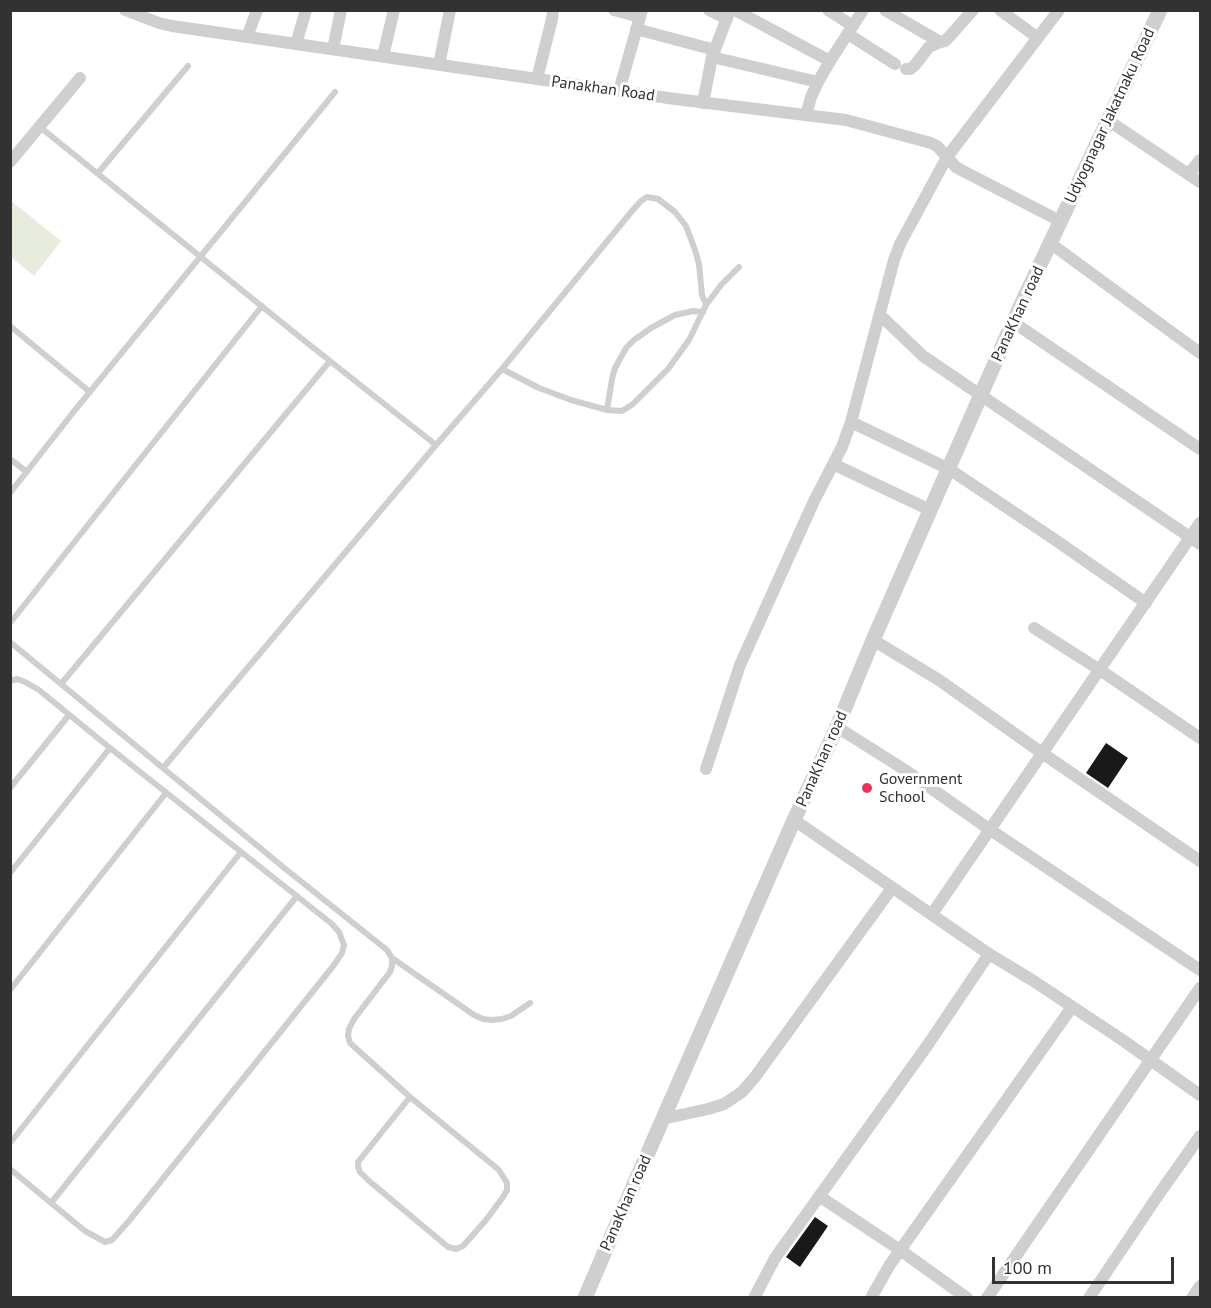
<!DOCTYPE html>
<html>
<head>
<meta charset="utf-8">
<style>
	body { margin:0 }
	#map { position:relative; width:1211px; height:1308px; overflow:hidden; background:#fff; font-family:"PT Sans",sans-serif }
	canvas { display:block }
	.frame { position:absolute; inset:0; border:12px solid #323232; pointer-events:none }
	.scale { position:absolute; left:992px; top:1257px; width:182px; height:27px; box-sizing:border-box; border:3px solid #323232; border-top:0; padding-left:8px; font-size:18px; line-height:21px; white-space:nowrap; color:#323232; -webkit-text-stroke:4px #fff; paint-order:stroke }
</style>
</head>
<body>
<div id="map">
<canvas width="1211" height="1308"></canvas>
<div class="frame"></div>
<div class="scale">100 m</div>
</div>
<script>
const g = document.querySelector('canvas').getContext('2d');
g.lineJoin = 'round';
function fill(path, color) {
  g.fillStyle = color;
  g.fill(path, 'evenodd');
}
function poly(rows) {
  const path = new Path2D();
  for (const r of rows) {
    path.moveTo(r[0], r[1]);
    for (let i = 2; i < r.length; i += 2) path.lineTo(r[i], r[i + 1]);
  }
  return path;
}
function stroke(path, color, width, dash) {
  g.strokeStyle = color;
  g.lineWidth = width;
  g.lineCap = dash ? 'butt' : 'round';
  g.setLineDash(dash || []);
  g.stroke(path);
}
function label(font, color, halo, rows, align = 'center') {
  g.font = font + ' "PT Sans",sans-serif';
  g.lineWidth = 6;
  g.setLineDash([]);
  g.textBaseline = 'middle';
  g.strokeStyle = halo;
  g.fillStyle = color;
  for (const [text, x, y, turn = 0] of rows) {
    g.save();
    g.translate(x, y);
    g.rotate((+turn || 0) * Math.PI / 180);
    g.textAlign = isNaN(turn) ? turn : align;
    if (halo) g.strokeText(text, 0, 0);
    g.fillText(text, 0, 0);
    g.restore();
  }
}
const green = poly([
	[10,200,61,241,34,276,11,257]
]);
const building = poly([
	[1106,743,1128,758,1108,788,1086,773],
	[815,1217,828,1226,800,1267,786,1257]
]);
const service = poly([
	[40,127,306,342,436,445],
	[98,173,188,66],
	[10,326,90,392],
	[502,369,539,388,571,400,607,410,622,411,633,404,668,369,689,340,706,305,721,285,739,267],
	[607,410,612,379,615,368,626,348,634,340,651,328,675,315,693,311,703,312],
	[10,459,27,472],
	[10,493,75,410,335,92],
	[10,623,262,306],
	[10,642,288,871,387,950,392,958,392,966,390,972,354,1019,349,1029,348,1036,350,1043,410,1097,499,1170,507,1183,507,1190,503,1197,486,1220,463,1246,456,1249,448,1247,442,1242,368,1180,360,1172,358,1167,358,1162,410,1097],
	[10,681,17,679,25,682,39,690,110,748,332,924,339,932,344,945,342,953,334,965,129,1221,112,1240,105,1242,85,1231,10,1169],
	[61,684,330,361],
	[163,768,436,445,502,369,632,211,641,201,647,197,658,199,675,212,686,226,695,250,699,264,702,295,706,305],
	[10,788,69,715],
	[10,873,110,748],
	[392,958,474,1015,483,1019,492,1020,502,1019,511,1016,530,1003],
	[10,990,166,793],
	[10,1143,241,852],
	[51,1203,297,896]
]);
const minor = poly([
	[125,10,159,23,172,26,675,99,846,120,931,143,937,146,956,167,963,171,1060,221],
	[614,10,640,17],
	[709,10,727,19],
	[735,10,830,61],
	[828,10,853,26],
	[885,10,940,42,945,41,949,37,973,10],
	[1000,10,1038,38],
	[636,29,715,50],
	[848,34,895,64],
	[247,37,257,10],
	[296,44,306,10],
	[333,49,341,10],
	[383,56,394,10],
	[712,57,818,82],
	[439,65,450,10],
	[906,69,910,69,915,65,929,47,940,42],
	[537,79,552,19,553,10],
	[619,91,642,10],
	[703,103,712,57,730,10],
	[806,115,811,97,818,82,830,61,863,10],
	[1109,121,1200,182],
	[10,162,80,78],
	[1189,174,1200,160],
	[1050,243,1200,353],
	[880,315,923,356,1200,544],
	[1013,322,1200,449],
	[851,422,949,469,1051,537,1146,603],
	[833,464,930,510],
	[1034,628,1100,670,1200,738],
	[873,640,939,680,1042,753,1200,861],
	[837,727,905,770,989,829,1200,970],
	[706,769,740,665,814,501,842,447,851,422,894,260,900,244,947,157,1059,10],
	[794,820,989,954,1032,980,1121,1039,1200,1095],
	[932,914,1200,523],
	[662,1119,708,1109,724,1104,742,1092,755,1077,892,888],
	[819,1196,900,1250,967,1298],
	[754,1298,775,1258,927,1046,989,954],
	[871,1298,889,1266,1072,1007],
	[987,1298,1200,988],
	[1089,1298,1159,1194,1200,1136],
	[1192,1298,1200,1286]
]);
const tertiary = poly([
	[585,1298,608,1244,794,820,837,727,873,640,1013,322,1160,10]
]);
const markers = [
	[867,788,6,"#ed3159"]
];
const streetNames = [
	["Panakhan Road",603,89,8],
	["Udyognagar Jakatnaku Road",1110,116,-65],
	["PanaKhan road",1018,314,-65],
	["PanaKhan road",822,759,-66],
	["PanaKhan road",626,1203,-66]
];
const poiNames = [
	["Government",879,779],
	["School",879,797]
];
fill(green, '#e7ecde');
fill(building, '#191919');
stroke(service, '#cfcfcf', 6);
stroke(minor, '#cfcfcf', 12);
stroke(tertiary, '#cfcfcf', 15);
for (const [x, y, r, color] of markers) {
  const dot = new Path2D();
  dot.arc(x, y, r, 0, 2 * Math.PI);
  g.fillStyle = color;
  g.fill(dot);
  stroke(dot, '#fff', 2);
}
label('16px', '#323232', '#fff', streetNames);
label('16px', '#323232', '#fff', poiNames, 'left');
</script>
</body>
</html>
